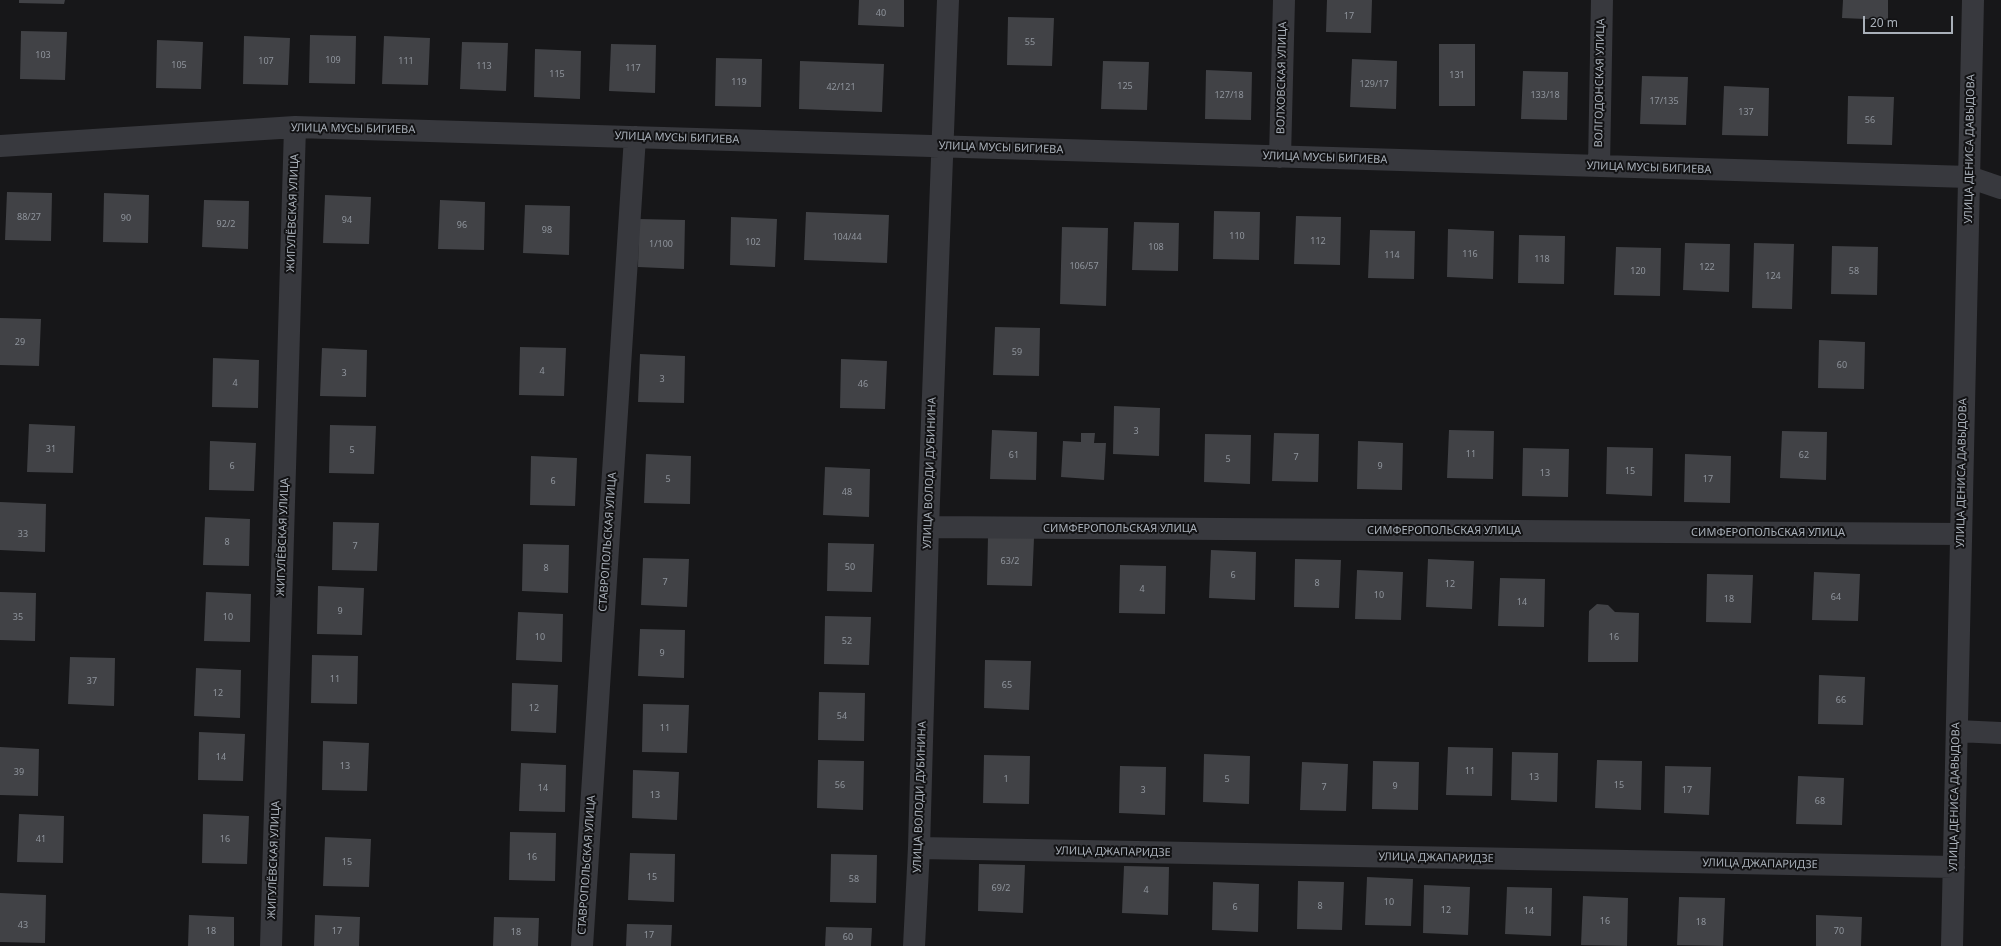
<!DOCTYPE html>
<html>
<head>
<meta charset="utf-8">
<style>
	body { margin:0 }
	#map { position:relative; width:2001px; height:946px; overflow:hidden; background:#171719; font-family:"Noto Sans",sans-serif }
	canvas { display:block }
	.scale { position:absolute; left:1863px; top:16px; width:90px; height:18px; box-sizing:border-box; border:2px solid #a9b0b9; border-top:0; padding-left:5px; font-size:12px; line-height:14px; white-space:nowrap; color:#a9b0b9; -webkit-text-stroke:3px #121214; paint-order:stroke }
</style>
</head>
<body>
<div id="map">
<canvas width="2001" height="946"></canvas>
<div class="scale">20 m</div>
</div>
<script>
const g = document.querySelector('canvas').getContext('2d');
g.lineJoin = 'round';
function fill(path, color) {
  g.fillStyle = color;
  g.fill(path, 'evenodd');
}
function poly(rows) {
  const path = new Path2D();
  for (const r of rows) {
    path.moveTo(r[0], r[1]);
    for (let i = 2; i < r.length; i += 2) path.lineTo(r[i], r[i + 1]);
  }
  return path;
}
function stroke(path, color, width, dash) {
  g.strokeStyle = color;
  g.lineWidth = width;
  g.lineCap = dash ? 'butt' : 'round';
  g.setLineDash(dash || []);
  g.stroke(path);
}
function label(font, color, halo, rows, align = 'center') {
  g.font = font + ' "Noto Sans",sans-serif';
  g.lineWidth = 4;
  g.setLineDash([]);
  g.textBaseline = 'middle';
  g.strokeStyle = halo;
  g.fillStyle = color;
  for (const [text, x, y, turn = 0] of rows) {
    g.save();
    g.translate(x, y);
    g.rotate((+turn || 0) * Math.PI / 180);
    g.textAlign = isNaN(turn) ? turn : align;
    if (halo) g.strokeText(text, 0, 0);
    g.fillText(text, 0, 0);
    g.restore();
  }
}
const building = poly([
	[19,0,65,0,64,4,19,3],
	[859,0,904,0,904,27,858,25],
	[1327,0,1372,0,1371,33,1326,32],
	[1843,0,1888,0,1888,20,1842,18],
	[1008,17,1054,18,1052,66,1007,65],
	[21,31,67,32,65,80,20,79],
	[310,35,356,36,355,84,309,83],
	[244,36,290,38,288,85,243,84],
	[384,36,430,38,428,85,382,84],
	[157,40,203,42,201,89,156,88],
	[462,42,508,43,506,91,460,89],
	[611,44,656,45,655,93,609,91],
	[1439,44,1475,44,1475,106,1439,106],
	[535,49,581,51,580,99,534,97],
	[716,58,762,59,761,107,715,106],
	[1352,59,1397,61,1396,109,1350,107],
	[800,61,884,64,882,112,799,109],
	[1103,61,1149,62,1147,110,1101,109],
	[1206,70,1252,72,1251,120,1205,119],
	[1523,71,1568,72,1567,120,1521,119],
	[1642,76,1688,77,1686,125,1640,124],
	[1724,86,1769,88,1768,136,1722,135],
	[1848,96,1894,97,1892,145,1847,144],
	[7,192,52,193,51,241,5,240],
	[104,193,149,195,148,243,103,242],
	[325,195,371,197,369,244,323,243],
	[204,200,249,201,248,249,202,247],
	[440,200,485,202,484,250,438,249],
	[525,205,570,206,569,255,523,253],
	[1214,211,1260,212,1259,260,1213,259],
	[806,212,889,215,887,263,804,260],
	[1296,216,1341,217,1340,265,1294,264],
	[731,217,777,219,775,267,730,265],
	[639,219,685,220,684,269,638,267],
	[1134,222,1179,223,1178,271,1132,270],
	[1062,227,1108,228,1106,306,1060,304],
	[1448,229,1494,231,1493,279,1447,277],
	[1370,230,1415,231,1414,279,1368,278],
	[1519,235,1565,236,1564,284,1518,283],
	[1685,243,1730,244,1729,292,1683,290],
	[1754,243,1794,244,1792,309,1752,308],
	[1832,246,1878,247,1877,295,1831,294],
	[1616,247,1661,248,1660,296,1614,295],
	[0,318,41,319,39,366,0,365],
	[995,327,1040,328,1039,376,993,375],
	[1819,340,1865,342,1864,389,1818,388],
	[520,347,566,348,564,396,519,395],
	[322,348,367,350,366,397,320,396],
	[640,354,685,356,684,403,638,402],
	[213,358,259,360,258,408,212,407],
	[841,359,887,361,885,409,840,408],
	[1114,406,1160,408,1159,456,1113,454],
	[29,424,75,426,73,473,27,472],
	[330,425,376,426,374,474,329,473],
	[992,430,1037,432,1036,480,990,479],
	[1449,430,1494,431,1493,479,1447,478],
	[1782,431,1827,432,1826,480,1780,478],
	[1081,433,1095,433,1094,443,1106,443,1104,480,1061,477,1063,441,1081,442],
	[1274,433,1319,434,1318,482,1272,481],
	[1205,434,1251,435,1250,484,1204,482],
	[210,441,256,443,254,491,209,490],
	[1358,441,1403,443,1402,490,1357,489],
	[1607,447,1653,448,1652,496,1606,494],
	[1523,448,1569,449,1568,497,1522,496],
	[646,454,691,456,690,504,644,503],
	[1685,454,1731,456,1730,503,1684,502],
	[531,456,577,458,575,506,530,505],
	[825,467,870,469,869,517,823,515],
	[0,502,46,504,45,552,0,550],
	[205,517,250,519,249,566,203,565],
	[333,522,379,523,377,571,332,570],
	[988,536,1034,538,1032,586,987,585],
	[828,543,874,544,872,592,827,591],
	[523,544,569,545,568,593,522,591],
	[1211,550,1256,552,1255,600,1209,598],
	[643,558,689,559,687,607,641,605],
	[1295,559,1341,560,1339,608,1294,607],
	[1428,559,1474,561,1472,609,1426,607],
	[1120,565,1166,566,1165,614,1119,613],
	[1357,570,1403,572,1401,620,1355,619],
	[1814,572,1860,574,1858,621,1812,620],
	[1707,574,1753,575,1751,623,1706,622],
	[1500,578,1545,579,1544,627,1498,626],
	[318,586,364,588,362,635,317,634],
	[0,592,36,593,35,641,0,640],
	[206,592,251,594,250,642,204,641],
	[1597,604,1608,605,1615,612,1639,613,1638,662,1588,662,1589,611],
	[518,612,563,614,562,662,516,660],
	[825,616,871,617,869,665,824,664],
	[640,629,685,630,684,678,638,676],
	[312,655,358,656,357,704,311,703],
	[70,657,115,658,114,706,68,704],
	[985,660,1031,661,1029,710,984,708],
	[196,668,241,670,240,718,194,716],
	[1819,675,1865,677,1863,725,1818,724],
	[512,683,558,685,556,733,511,731],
	[819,692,865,693,864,741,818,740],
	[643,704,689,705,687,753,642,752],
	[199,732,245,734,243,781,198,780],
	[323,741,369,743,367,791,322,790],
	[0,747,39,749,38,796,0,795],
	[1448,747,1493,748,1492,796,1446,795],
	[1512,752,1558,753,1557,802,1511,800],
	[1204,754,1250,756,1249,804,1203,802],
	[984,755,1030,756,1029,804,983,803],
	[818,760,864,761,863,810,817,808],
	[1597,760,1642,761,1641,810,1595,808],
	[1373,761,1419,762,1418,810,1372,809],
	[1302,762,1348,764,1346,811,1300,810],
	[521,763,566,765,565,812,519,811],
	[1120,766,1166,767,1165,815,1119,813],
	[1665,766,1711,767,1709,815,1664,813],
	[633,770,679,772,677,820,632,818],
	[1798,776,1844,778,1842,825,1796,824],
	[19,814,64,816,63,863,17,862],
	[203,814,249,816,247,864,202,863],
	[510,832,556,833,555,881,509,880],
	[325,837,371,839,369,887,323,886],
	[630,853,675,854,674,902,628,900],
	[831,854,877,855,876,903,830,902],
	[979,864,1025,865,1023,913,978,911],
	[1124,866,1169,867,1168,915,1122,913],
	[1367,877,1413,879,1411,926,1365,925],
	[1298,881,1344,882,1342,930,1297,929],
	[1213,882,1259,884,1258,932,1212,930],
	[1424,885,1470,887,1468,935,1423,933],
	[1507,887,1552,888,1551,936,1505,934],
	[0,893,46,895,45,943,0,942],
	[1583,896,1628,898,1627,946,1581,945],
	[1679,897,1725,898,1723,946,1677,945],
	[189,915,234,917,234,946,188,946],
	[315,915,360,917,359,946,314,946],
	[1816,915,1862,917,1861,946,1816,946],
	[494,917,539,918,538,946,493,946],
	[627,924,672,925,671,946,626,946],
	[826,927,872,928,871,946,825,946]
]);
const minor = poly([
	[0,146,295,127,1969,177,2001,188],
	[1280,157,1284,0],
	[1599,166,1602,0],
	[928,527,1961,534],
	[1957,731,2001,733],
	[919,848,1954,867],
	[271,946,295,127],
	[582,946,635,137],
	[914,946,919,848,928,527,948,0],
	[1952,946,1973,0]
]);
const numberNames = [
	["40",881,13],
	["17",1349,16],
	["55",1030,42],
	["103",43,55],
	["109",333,60],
	["107",266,61],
	["111",406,61],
	["105",179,65],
	["113",484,66],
	["117",633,68],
	["115",557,74],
	["131",1457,75],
	["119",739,82],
	["129/17",1374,84],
	["125",1125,86],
	["42/121",841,87],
	["127/18",1229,95],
	["133/18",1545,95],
	["17/135",1664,101],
	["137",1746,112],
	["56",1870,120],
	["88/27",29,217],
	["90",126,218],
	["94",347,220],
	["92/2",226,224],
	["96",462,225],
	["98",547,230],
	["110",1237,236],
	["104/44",847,237],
	["112",1318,241],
	["102",753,242],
	["1/100",661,244],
	["108",1156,247],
	["116",1470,254],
	["114",1392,255],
	["118",1542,259],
	["106/57",1084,266],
	["122",1707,267],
	["120",1638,271],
	["58",1854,271],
	["124",1773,276],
	["29",20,342],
	["59",1017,352],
	["60",1842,365],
	["4",542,371],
	["3",344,373],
	["3",662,379],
	["4",235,383],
	["46",863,384],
	["3",1136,431],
	["31",51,449],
	["5",352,450],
	["11",1471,454],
	["61",1014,455],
	["62",1804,455],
	["7",1296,457],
	["5",1228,459],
	["6",232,466],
	["9",1380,466],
	["15",1630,471],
	["13",1545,473],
	["5",668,479],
	["17",1708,479],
	["6",553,481],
	["48",847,492],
	["33",23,534],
	["8",227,542],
	["7",355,546],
	["63/2",1010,561],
	["50",850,567],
	["8",546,568],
	["6",1233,575],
	["7",665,582],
	["8",1317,583],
	["12",1450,584],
	["4",1142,589],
	["10",1379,595],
	["64",1836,597],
	["18",1729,599],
	["14",1522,602],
	["9",340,611],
	["35",18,617],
	["10",228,617],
	["10",540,637],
	["16",1614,637],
	["52",847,641],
	["9",662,653],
	["11",335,679],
	["37",92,681],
	["65",1007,685],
	["12",218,693],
	["66",1841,700],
	["12",534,708],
	["54",842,716],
	["11",665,728],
	["14",221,757],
	["13",345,766],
	["11",1470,771],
	["39",19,772],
	["13",1534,777],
	["1",1006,779],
	["5",1227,779],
	["56",840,785],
	["15",1619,785],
	["9",1395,786],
	["7",1324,787],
	["14",543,788],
	["3",1143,790],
	["17",1687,790],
	["13",655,795],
	["68",1820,801],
	["41",41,839],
	["16",225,839],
	["16",532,857],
	["15",347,862],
	["15",652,877],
	["58",854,879],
	["69/2",1001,888],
	["4",1146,890],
	["10",1389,902],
	["8",1320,906],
	["6",1235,907],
	["12",1446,910],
	["14",1529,911],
	["16",1605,921],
	["18",1701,922],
	["43",23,925],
	["18",211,931],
	["17",337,931],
	["70",1839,931],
	["18",516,932],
	["17",649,935],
	["60",848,937]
];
const streetNames = [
	["ВОЛХОВСКАЯ УЛИЦА",1282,78,-89],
	["ВОЛГОДОНСКАЯ УЛИЦА",1600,83,-89],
	["УЛИЦА МУСЫ БИГИЕВА",353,129,1],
	["УЛИЦА МУСЫ БИГИЕВА",677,138,2],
	["УЛИЦА МУСЫ БИГИЕВА",1001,148,2],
	["УЛИЦА ДЕНИСА ДАВЫДОВА",1970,149,-89],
	["УЛИЦА МУСЫ БИГИЕВА",1325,158,2],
	["УЛИЦА МУСЫ БИГИЕВА",1649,168,2],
	["ЖИГУЛЁВСКАЯ УЛИЦА",293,213,-88],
	["УЛИЦА ВОЛОДИ ДУБИНИНА",930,473,-88],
	["УЛИЦА ДЕНИСА ДАВЫДОВА",1962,473,-89],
	["СИМФЕРОПОЛЬСКАЯ УЛИЦА",1120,529],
	["СИМФЕРОПОЛЬСКАЯ УЛИЦА",1444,531],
	["СИМФЕРОПОЛЬСКАЯ УЛИЦА",1768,533],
	["ЖИГУЛЁВСКАЯ УЛИЦА",283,537,-88],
	["СТАВРОПОЛЬСКАЯ УЛИЦА",608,542,-86],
	["УЛИЦА ВОЛОДИ ДУБИНИНА",920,797,-88],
	["УЛИЦА ДЕНИСА ДАВЫДОВА",1955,797,-89],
	["УЛИЦА ДЖАПАРИДЗЕ",1113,852,1],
	["УЛИЦА ДЖАПАРИДЗЕ",1436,858,1],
	["ЖИГУЛЁВСКАЯ УЛИЦА",274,860,-88],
	["УЛИЦА ДЖАПАРИДЗЕ",1760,864,1],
	["СТАВРОПОЛЬСКАЯ УЛИЦА",587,865,-86]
];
fill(building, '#414246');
stroke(minor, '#38393e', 22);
label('9px', '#8f949c', null, numberNames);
label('11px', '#a9b0b9', '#121214', streetNames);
</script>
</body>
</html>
